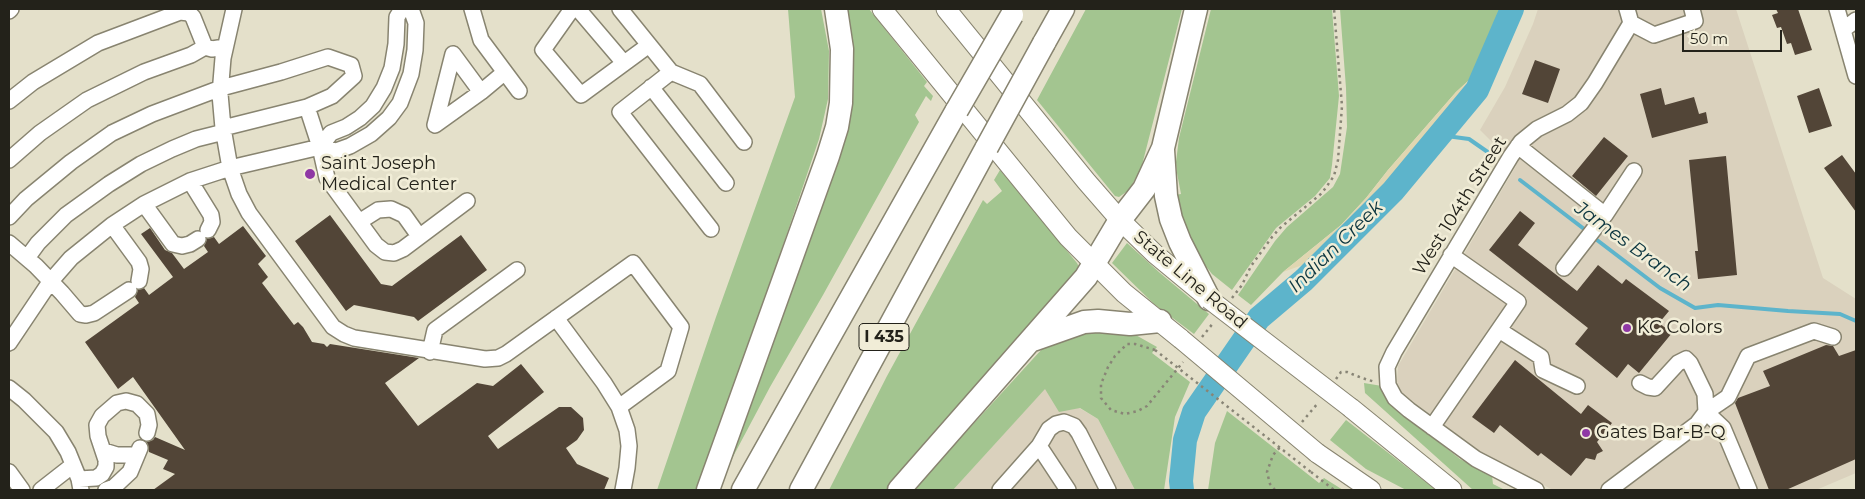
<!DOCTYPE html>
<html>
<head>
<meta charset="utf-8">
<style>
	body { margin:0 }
	#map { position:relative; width:1865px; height:499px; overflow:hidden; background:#e4e0ca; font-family:Montserrat,sans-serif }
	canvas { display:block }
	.frame { position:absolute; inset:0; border:10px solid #23221a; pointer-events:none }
	.scale { position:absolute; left:1682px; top:30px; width:100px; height:22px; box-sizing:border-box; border:2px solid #23221a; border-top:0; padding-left:6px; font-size:15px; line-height:18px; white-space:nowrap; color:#23221a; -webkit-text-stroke:4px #f1edd7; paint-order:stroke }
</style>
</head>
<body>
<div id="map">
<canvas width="1865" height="499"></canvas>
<div class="frame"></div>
<div class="scale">50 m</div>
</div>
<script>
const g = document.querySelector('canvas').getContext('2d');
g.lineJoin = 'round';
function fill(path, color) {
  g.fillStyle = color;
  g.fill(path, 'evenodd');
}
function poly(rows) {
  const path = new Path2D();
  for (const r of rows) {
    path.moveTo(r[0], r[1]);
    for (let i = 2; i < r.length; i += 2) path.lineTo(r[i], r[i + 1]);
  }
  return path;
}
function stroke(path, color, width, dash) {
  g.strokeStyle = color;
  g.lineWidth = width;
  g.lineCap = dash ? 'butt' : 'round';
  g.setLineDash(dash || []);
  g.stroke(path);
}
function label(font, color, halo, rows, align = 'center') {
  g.font = font + ' Montserrat,sans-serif';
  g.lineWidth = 5;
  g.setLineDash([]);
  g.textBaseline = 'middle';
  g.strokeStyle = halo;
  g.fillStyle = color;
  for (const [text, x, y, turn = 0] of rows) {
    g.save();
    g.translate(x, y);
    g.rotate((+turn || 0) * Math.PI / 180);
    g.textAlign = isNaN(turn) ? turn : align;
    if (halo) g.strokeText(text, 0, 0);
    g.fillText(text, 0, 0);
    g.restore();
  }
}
const commercial = poly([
	[1538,9,1736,9,1823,278,1856,299,1856,473,1816,490,1553,490,1480,452,1403,394,1397,382,1398,366,1516,166,1480,130,1505,87,1533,24],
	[1045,388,1098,419,1135,490,953,490]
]);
const green = poly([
	[788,9,821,9,829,51,828,99,819,139,776,266,696,490,657,490,716,317,795,97],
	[843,9,869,9,927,82,924,86,933,96,931,101,926,96,915,115,919,122,823,295,770,387,727,468,830,170],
	[1086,9,1182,9,1141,169,1129,190,1119,197,1115,196,1037,100],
	[1211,9,1332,9,1339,96,1332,165,1330,178,1315,196,1276,228,1232,290,1212,274,1188,243,1175,195,1181,194,1177,173,1176,162,1179,138],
	[1340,9,1505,9,1499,29,1480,70,1456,92,1388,170,1366,198,1341,225,1283,272,1251,305,1238,295,1275,241,1287,227,1333,187,1340,174,1347,127,1346,88],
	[1000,170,1077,263,1079,267,1078,270,953,411,887,490,829,490,887,376,983,200,987,204,1002,191,994,180],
	[1127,243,1160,273,1209,314,1194,334,1154,304,1112,263],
	[1077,330,1134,334,1157,347,1152,353,1190,382,1175,417,1164,490,1135,490,1098,419,1080,408,1059,412,1045,389,953,490,913,490,1042,349,1062,336],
	[1364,383,1382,386,1397,409,1460,459,1492,476,1493,484,1505,490,1473,490,1365,393],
	[1227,411,1319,483,1324,478,1343,490,1208,490,1215,443],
	[1346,420,1436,490,1406,490,1366,469,1330,440]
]);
const sand = poly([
	[1480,70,1471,90,1461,105,1381,198,1341,238,1311,262,1283,272,1341,225,1366,198,1388,170,1456,92]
]);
const stream = poly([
	[1439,135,1469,139,1492,155],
	[1520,180,1588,232],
	[1593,237,1660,288,1695,308,1718,305,1788,311,1840,314,1856,321]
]);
const river = poly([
	[1182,490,1181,481,1185,440,1194,412,1259,318,1304,280,1393,191,1477,90,1512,9]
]);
const building = poly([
	[1776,9,1798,9,1812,50,1795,55,1791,43,1787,44,1781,27,1777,28,1772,15,1778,13],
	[1535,60,1560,69,1548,103,1522,94],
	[1661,88,1665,105,1694,97,1699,114,1706,112,1708,123,1652,138,1640,94],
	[1819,88,1832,126,1809,133,1797,96],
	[1604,137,1628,156,1596,196,1572,176],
	[1842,155,1856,174,1856,212,1824,168],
	[1726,156,1737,275,1698,279,1695,251,1698,251,1689,160],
	[1520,211,1535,223,1518,245,1577,291,1598,265,1622,284,1626,279,1669,311,1659,323,1672,333,1639,373,1628,364,1617,378,1575,344,1588,328,1489,250],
	[330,215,381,284,392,286,461,235,487,270,418,321,414,317,354,305,346,311,295,241],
	[243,226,266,256,258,264,268,277,262,283,294,325,298,322,303,327,312,342,324,344,327,347,330,344,419,358,385,383,418,426,477,383,493,386,521,364,544,392,488,436,498,449,559,407,571,407,583,418,584,430,577,440,566,448,577,464,609,478,604,490,153,490,175,474,163,469,168,460,149,452,147,442,153,440,155,437,185,450,133,377,118,389,85,342,139,303,135,297,138,290,144,288,149,295,173,277,141,234,150,228,165,250,172,253,184,269,208,252,204,246,207,239,214,237,219,244],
	[1826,345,1833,346,1839,356,1856,350,1856,459,1786,490,1769,490,1735,403,1738,398,1770,386,1763,371],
	[1515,360,1581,414,1588,405,1612,423,1597,442,1603,451,1597,454,1595,460,1586,458,1571,476,1541,453,1538,456,1500,425,1494,433,1472,417]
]);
const path = poly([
	[1232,298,1242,285,1251,266,1272,237,1280,228,1322,193,1334,176,1338,160,1342,106,1334,9],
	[1202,337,1214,322],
	[1155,350,1135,344,1127,344,1115,356,1108,367,1101,384,1101,398,1111,410,1125,414,1138,411,1147,406,1183,362],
	[1336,379,1341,372,1347,372,1362,378,1375,382],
	[1302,422,1318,403],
	[1311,472,1334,490],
	[1275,490,1270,484,1267,472,1273,455,1282,445]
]);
const minor = poly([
	[234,9,223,58,220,94,223,128,230,168,239,194,249,213,333,327,344,334,354,338,485,359,498,358,506,354,633,263,681,327,668,371,619,407],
	[472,9,481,40,519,91],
	[572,9,543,50,581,95,649,45],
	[578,9,624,63],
	[620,9,671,72,620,112,711,229],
	[1627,9,1631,23,1654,35,1695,21,1692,9],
	[1837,9,1856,76],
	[9,11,11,9],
	[1843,30,1856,20],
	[671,72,700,84,744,142],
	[651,87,726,183],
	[481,92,453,54,435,125,481,92,505,72],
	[9,101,33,82,98,43,180,12,189,13,193,17,205,47,212,49,225,47],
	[223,128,307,107,320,147,327,178,376,245,385,252,394,253,403,249,467,201],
	[1518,146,1605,215,1634,171],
	[320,147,331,133,346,127,360,118,373,106,384,88,392,68,396,44,397,17,402,9],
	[9,160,40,133,87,100,144,72,191,55,205,47],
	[190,181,211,215,212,222,208,230],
	[144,204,173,244,182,246,190,244,198,239],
	[9,217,26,199,71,162,112,133,152,114,221,88,281,72,328,57,351,65,354,76,332,96,307,107],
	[359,222,378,210,391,209,404,215,419,236],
	[112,225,139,262,141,269,139,281],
	[9,243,36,266,62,293,80,314,86,315,94,313,129,290],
	[27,258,38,243,66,215,109,184,141,164,172,149,196,139,224,132],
	[1564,268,1605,215],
	[556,318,604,383,619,407,627,430,629,446,627,468,623,490],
	[1499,330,1541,357,1543,370,1577,386],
	[9,343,50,282,71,258,112,225,144,204,190,181,230,168,320,147,336,151,350,146,371,134,389,118,400,103,411,74,415,50,416,23,411,9],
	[430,352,435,330,517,270],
	[9,388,24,400,56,432,68,452,79,479,81,490],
	[1432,427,1518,302,1451,255],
	[1039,446,1068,490],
	[104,451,117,455,137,455],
	[9,472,22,490],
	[79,479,96,478,102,474,106,467,106,460,98,436,97,425,102,416,117,403,126,401,137,404,147,414,149,425,147,433],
	[41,490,73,465],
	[106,490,114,487,130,472,140,448],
	[1000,490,1039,446,1049,429,1056,424,1064,422,1074,426,1079,433,1108,490],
	[1536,490,1476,459,1409,410,1395,398,1388,385,1387,367,1394,352,1511,156,1521,142,1537,129,1567,114,1581,103,1595,83,1631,23],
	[1609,490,1697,424,1706,412,1705,394,1690,363,1686,359,1678,363,1655,388,1648,387,1640,383],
	[1749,490,1723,428,1706,412,1728,397,1748,356,1814,331,1833,337]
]);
const major = poly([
	[882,9,1068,237,1124,293,1181,339],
	[946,9,1086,181,1120,220,1155,254,1207,297],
	[1351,408,1452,490],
	[1317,453,1371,490]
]);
const highway = poly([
	[1044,43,1063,9],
	[1163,150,1166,196,1171,219,1180,242,1209,299],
	[1033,340,1084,322,1098,321,1130,324,1160,321],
	[708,490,828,156,837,127,841,103,842,49,836,9],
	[743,490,957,110],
	[801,490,987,147],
	[899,490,1086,277,1120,220,1144,189,1163,148,1196,9]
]);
const pathBridge = poly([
	[1155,350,1311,472]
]);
const majorBridge = poly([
	[1209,299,1351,408],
	[1181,339,1317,453]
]);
const highwayBridge = poly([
	[957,110,1012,15],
	[987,147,1044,43]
]);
const markers = [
	[310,174,6,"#8f38a5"],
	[1627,328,5,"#8f38a5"],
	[1586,433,5,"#8f38a5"]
];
const shields = [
	[884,337,50]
];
const shieldNames = [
	["I 435",884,337]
];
const poiNames = [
	["Saint Joseph",321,164],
	["Medical Center",321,185],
	["KC Colors",1637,328],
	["Gates Bar-B-Q",1596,433]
];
const streetNames = [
	["West 104th Street",1460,206,-58],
	["State Line Road",1190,280,40]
];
const waterNames = [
	["Indian Creek",1336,247,-44],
	["James Branch",1633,247,36]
];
fill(commercial, '#dad1bd');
fill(green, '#a3c590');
fill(sand, '#e0d6b1');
stroke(stream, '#5db4cb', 4);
stroke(river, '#5db4cb', 24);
fill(building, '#524537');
stroke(minor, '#888470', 18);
stroke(major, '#888470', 21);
stroke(highway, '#888470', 25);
stroke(path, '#888576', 2.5, [2.5, 4]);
stroke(minor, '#fff', 15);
stroke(major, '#fff', 19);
stroke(highway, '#fff', 22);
stroke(majorBridge, '#888470', 21, []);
stroke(highwayBridge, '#888470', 25, []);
stroke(pathBridge, '#888576', 2.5, [2.5, 4]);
stroke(majorBridge, '#fff', 19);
stroke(highwayBridge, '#fff', 22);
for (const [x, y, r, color] of markers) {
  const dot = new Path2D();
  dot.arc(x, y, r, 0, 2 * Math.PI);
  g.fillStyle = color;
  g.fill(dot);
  stroke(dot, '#f1edd7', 2);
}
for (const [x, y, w] of shields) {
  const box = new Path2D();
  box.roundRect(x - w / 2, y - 13.5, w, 27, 4);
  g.fillStyle = '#f1edd7';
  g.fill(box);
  stroke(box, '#23221a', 1);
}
label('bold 16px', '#23221a', null, shieldNames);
label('18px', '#23221a', '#f1edd7', poiNames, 'left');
label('18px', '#23221a', '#f1edd7', streetNames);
label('italic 19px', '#0b353f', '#f1edd7', waterNames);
</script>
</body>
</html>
